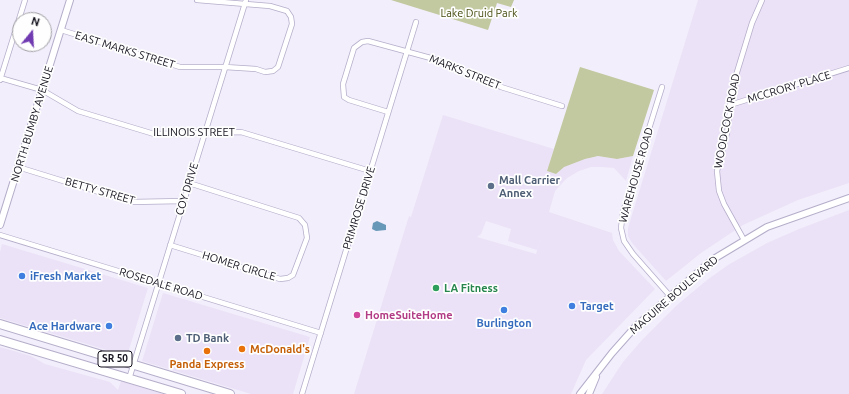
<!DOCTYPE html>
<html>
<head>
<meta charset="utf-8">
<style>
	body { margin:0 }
	#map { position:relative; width:849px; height:394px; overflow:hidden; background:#f2eefb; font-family:Ubuntu,sans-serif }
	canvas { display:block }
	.north { position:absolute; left:12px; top:12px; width:40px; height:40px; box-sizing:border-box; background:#fefefe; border:1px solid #a09fa4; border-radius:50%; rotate:18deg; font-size:11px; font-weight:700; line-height:16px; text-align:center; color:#14111c }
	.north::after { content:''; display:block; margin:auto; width:14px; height:18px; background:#703ab1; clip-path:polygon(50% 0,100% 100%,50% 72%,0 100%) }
</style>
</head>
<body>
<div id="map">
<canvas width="849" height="394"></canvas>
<div class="north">N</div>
</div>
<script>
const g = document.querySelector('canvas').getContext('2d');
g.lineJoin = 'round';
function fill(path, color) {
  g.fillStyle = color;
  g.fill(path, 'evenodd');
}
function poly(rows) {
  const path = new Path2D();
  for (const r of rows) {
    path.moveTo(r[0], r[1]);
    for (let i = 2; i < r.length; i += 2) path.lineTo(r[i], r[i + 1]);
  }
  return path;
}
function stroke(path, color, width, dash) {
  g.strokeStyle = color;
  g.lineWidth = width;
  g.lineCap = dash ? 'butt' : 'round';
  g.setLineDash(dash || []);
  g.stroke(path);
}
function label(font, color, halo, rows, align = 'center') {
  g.font = font + ' Ubuntu,sans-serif';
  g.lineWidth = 3.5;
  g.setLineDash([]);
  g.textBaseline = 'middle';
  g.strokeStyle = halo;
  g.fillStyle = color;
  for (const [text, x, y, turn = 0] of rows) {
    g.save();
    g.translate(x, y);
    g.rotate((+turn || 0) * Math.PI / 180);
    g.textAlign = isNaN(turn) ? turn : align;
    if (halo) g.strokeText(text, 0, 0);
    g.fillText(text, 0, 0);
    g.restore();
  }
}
const commercial = poly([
	[698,0,849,0,849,183,798,200,743,225,701,253,666,281,632,243,628,236,628,228],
	[443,115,554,149,547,171,556,174,563,167,585,159,598,156,617,159,633,156,626,181,614,168,601,167,591,167,579,171,567,178,555,191,549,212,612,233,613,240,619,251,655,289,586,360,571,394,354,394,409,216,411,217],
	[486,221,511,229,508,241,537,250,541,237,536,254,477,237,481,234],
	[849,210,849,394,602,394,623,362,642,340,677,305,707,280,728,265,767,243,799,229],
	[2,244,148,288,127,356,0,318,0,252],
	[163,293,310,337,293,394,251,394,142,361],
	[0,347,31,356,45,364,110,382,118,390,121,381,163,394,0,394]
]);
const green = poly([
	[391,0,514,0,511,7,497,3,488,30],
	[580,67,654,90,633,156,617,159,598,156,585,159,564,167,556,174,547,171]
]);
const water = poly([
	[377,221,386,225,386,230,376,231,372,229,373,223]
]);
const minor = poly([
	[61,30,180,67,225,67,256,69,265,72,273,71,278,67,292,24,291,17,287,11,270,6,197,0],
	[0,78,42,90,78,111,154,134,241,132,370,171],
	[0,80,25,0],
	[662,87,623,212,621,228,624,241,633,254,670,296],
	[730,105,849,68],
	[388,112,349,100,344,97,343,84,354,48,362,42,368,41,438,60,501,87,562,106],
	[18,167,131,202,184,201],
	[0,235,321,333],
	[744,240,724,204,719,191,717,171,727,133,734,82,752,23,762,0],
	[170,245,280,279,288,278,293,275,307,238,305,225,299,218,189,183],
	[129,379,246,0],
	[302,394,416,22]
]);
const tertiary = poly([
	[0,225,70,0],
	[580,394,612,353,636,326,712,260,767,227,849,198],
	[589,394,596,377]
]);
const trunk = poly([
	[0,324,230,394],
	[0,340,181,394]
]);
const markers = [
	[491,186,4,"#5c6f8a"],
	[22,276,4,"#3f7fe0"],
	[436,288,4,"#2e9e5b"],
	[572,306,4,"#3f7fe0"],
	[504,310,4,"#3f7fe0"],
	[357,315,4,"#d1479c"],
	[109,326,4,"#3f7fe0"],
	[178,338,4,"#5c6f8a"],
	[242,349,4,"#e8710a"],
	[207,351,4,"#e8710a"]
];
const shields = [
	[115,359,34]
];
const shieldNames = [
	["SR 50",115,359]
];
const parkNames = [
	["Lake Druid Park",479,13]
];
const streetNames = [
	["EAST MARKS STREET",125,50,17],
	["MARKS STREET",465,72,22],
	["MCCRORY PLACE",789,87,-17],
	["WOODCOCK ROAD",727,121,-79],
	["NORTH BUMBY AVENUE",32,124,-73],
	["ILLINOIS STREET",194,132],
	["WAREHOUSE ROAD",636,175,-74],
	["COY DRIVE",187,189,-73],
	["BETTY STREET",100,191,16],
	["PRIMROSE DRIVE",359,208,-73],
	["HOMER CIRCLE",239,266,17],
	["ROSEDALE ROAD",161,284,17],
	["MAGUIRE BOULEVARD",674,295,-41]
];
const serviceNames = [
	["Mall Carrier",499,180],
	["Annex",499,193],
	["TD Bank",186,338]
];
const shopNames = [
	["iFresh Market",30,276],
	["Target",580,306],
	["Burlington",504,323,"center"],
	["Ace Hardware",101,326,"right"]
];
const leisureNames = [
	["LA Fitness",444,288]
];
const hotelNames = [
	["HomeSuiteHome",365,315]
];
const foodNames = [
	["McDonald's",250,349],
	["Panda Express",207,364,"center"]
];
fill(commercial, '#ebe2f7');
fill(green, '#c2c89f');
fill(water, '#6798b8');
stroke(minor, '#b5adca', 6);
stroke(tertiary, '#b5adca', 8);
stroke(trunk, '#b5adca', 10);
stroke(minor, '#fff', 4.5);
stroke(tertiary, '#fff', 6);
stroke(trunk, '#fff', 8);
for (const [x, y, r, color] of markers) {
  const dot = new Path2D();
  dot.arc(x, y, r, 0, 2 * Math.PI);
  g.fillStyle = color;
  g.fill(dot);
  stroke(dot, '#fefefe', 1.5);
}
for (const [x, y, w] of shields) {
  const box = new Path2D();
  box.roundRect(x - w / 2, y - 8, w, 16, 3);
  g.fillStyle = '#fefefe';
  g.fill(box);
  stroke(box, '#14111c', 1);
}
label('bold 10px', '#14111c', null, shieldNames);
label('11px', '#474c0f', '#fefefe', parkNames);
label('11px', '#14111c', '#fefefe', streetNames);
label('bold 11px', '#4e5e75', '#fefefe', serviceNames, 'left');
label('bold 11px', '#366cbe', '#fefefe', shopNames, 'left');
label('bold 11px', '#27864d', '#fefefe', leisureNames, 'left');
label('bold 11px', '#b23c85', '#fefefe', hotelNames, 'left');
label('bold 11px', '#c56008', '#fefefe', foodNames, 'left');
</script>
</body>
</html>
